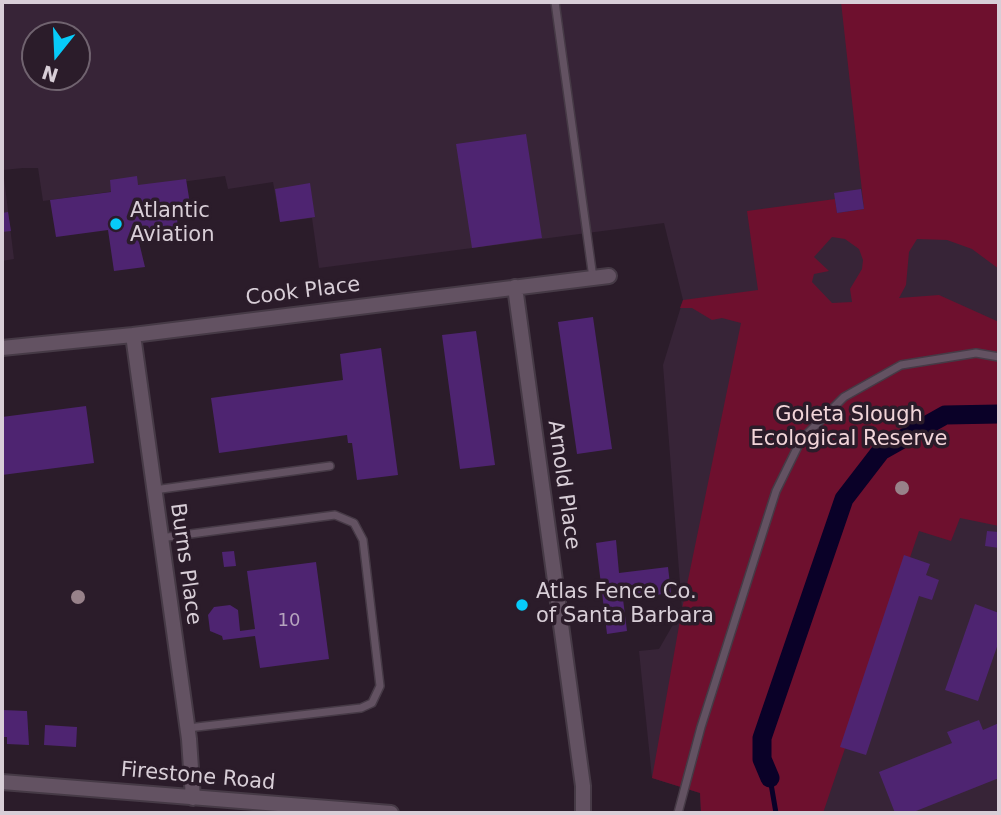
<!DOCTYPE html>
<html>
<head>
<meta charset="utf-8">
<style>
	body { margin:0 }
	#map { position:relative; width:1001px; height:815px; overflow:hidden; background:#2b1c2a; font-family:"DejaVu Sans",sans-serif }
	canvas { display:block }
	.frame { position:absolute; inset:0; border:4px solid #d8ced7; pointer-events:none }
	.north { position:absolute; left:21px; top:21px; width:70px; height:70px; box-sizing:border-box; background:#2b1c2a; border:2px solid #70636f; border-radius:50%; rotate:198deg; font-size:19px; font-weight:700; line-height:28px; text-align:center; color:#d8ced7 }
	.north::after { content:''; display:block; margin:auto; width:24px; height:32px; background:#07cbf9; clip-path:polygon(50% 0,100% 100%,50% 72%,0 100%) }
</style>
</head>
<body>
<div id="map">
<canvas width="1001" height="815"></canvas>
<div class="frame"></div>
<div class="north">N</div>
</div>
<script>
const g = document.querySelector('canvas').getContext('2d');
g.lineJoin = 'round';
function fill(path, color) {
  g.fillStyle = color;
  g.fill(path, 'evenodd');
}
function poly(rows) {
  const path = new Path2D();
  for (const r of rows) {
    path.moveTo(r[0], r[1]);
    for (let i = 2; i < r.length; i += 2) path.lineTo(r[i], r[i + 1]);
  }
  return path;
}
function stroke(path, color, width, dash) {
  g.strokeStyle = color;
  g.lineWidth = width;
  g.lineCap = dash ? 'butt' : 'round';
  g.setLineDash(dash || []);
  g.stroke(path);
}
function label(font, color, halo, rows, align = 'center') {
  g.font = font + ' "DejaVu Sans",sans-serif';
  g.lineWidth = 7;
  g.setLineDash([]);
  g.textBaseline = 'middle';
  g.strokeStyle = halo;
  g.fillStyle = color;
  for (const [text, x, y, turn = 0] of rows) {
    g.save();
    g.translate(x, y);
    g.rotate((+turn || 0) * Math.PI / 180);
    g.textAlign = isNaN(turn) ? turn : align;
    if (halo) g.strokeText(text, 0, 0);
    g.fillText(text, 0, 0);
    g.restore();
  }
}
const built = poly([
	[2,2,999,2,999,813,701,813,700,793,652,778,639,651,659,649,682,609,663,365,683,300,664,223,319,268,312,218,280,222,273,182,228,189,225,176,43,201,38,168,23,168,3,170,14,259,2,261],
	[35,35,77,35,77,77,35,77]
]);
const green = poly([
	[841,2,999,2,999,269,972,249,947,240,917,239,909,252,906,285,899,298,939,295,999,322,999,526,960,518,951,541,919,531,823,813,701,813,700,793,652,778,682,609,741,323,722,318,712,320,692,308,680,308,683,300,758,290,747,211,835,199,837,213,864,209],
	[832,237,845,239,859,249,863,260,862,269,850,289,852,302,832,303,812,282,814,274,829,271,814,257]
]);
const stream = poly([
	[770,778,776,813]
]);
const canal = poly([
	[770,778,762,759,762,738,844,499,881,451,945,415,999,414]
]);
const building = poly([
	[526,134,542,238,472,248,456,144],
	[137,176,138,185,186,179,192,216,177,218,178,232,138,238,145,267,114,271,108,230,56,237,50,200,111,192,110,180],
	[310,183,315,217,280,222,275,189],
	[861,189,864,209,837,213,834,193],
	[8,212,11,231,2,232,2,213],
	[593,317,612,449,577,454,558,322],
	[476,331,495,465,460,469,442,335],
	[381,348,398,475,357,480,352,443,348,443,347,435,219,453,211,398,343,380,340,354],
	[86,406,94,463,2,475,2,417],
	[987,531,999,532,999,548,985,546],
	[616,540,619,573,668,567,671,593,623,599,627,631,607,634,596,543],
	[234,551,236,566,224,567,222,552],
	[904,555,930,564,926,575,939,580,932,600,919,596,866,755,840,747],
	[316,562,329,659,260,668,255,636,223,640,222,636,210,631,208,615,214,607,230,605,238,610,240,631,255,629,247,571],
	[975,604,999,613,999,641,978,701,945,690],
	[2,710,27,711,29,745,7,744,7,737,2,737],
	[979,720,983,730,999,723,999,778,911,813,895,813,879,772,952,743,947,732],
	[45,725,77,727,76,747,44,745]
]);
const service = poly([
	[555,2,593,278],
	[154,490,330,466],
	[160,538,335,515,354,523,363,540,380,686,372,703,361,708,188,728],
	[678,813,701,727,776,491,801,440,844,397,901,365,976,353,999,357]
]);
const minor = poly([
	[515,287,583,786,583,813],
	[133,335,189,739,193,798],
	[2,348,133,335,609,276],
	[2,782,391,813]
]);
const trees = [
	[902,488],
	[78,597]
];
const markers = [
	[116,224,7,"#07cbf9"],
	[522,605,7,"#07cbf9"]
];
const numberNames = [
	["10",289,621]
];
const poiNames = [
	["Atlantic",130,212],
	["Aviation",130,236],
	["Atlas Fence Co.",536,593],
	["of Santa Barbara",536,617]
];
const streetNames = [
	["Cook Place",303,292,-7],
	["Arnold Place",563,485,82],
	["Burns Place",185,564,82],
	["Firestone Road",198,777,5]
];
const parkNames = [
	["Goleta Slough",849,416],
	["Ecological Reserve",849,440]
];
fill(built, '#372437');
fill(green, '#6e102e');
stroke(stream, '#0a0128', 5);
stroke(canal, '#0a0128', 19);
fill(building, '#4e2471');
stroke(service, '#463a46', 10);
stroke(minor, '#463a46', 18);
stroke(service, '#635262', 7);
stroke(minor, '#635262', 14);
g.fillStyle = '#98828a';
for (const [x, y] of trees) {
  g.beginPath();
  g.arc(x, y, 7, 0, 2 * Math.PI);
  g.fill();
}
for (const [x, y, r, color] of markers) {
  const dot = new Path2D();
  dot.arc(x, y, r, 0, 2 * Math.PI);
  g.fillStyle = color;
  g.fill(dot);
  stroke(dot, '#2b1c2a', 2.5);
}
label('18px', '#b6a4be', null, numberNames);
label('21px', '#d8ced7', '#2b1c2a', poiNames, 'left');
label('21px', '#d8ced7', '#2b1c2a', streetNames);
label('21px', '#f2d5d9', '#2b1c2a', parkNames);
</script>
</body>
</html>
